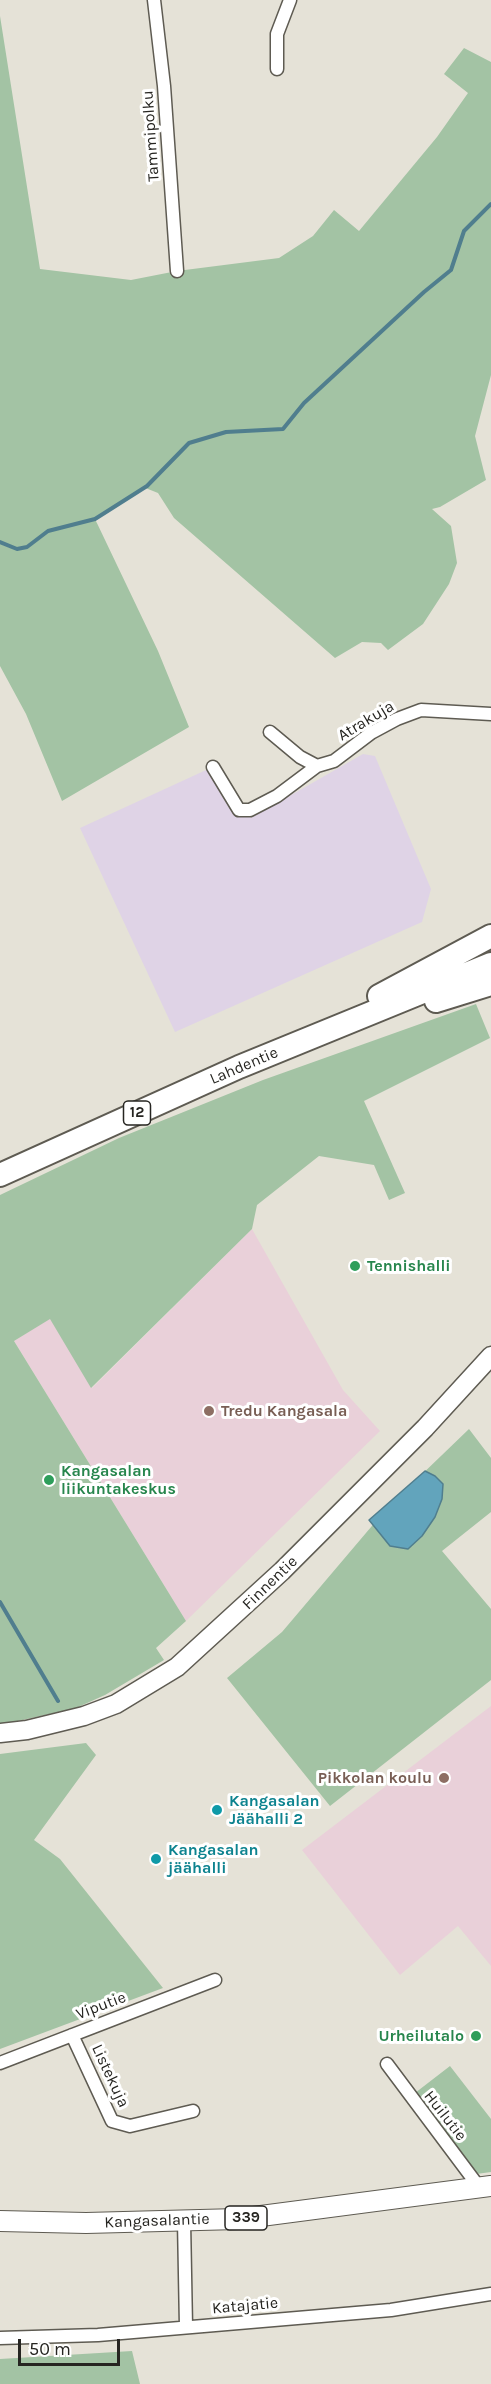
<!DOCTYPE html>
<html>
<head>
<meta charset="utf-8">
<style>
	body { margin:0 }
	#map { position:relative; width:491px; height:2384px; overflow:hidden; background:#e5e2d7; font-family:Karla,sans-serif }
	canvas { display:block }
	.scale { position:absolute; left:18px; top:2339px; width:102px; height:27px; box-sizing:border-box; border:3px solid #262521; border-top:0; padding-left:8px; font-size:18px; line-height:21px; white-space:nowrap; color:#262521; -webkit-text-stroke:4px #fff; paint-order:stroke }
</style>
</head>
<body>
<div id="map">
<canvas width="491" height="2384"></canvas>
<div class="scale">50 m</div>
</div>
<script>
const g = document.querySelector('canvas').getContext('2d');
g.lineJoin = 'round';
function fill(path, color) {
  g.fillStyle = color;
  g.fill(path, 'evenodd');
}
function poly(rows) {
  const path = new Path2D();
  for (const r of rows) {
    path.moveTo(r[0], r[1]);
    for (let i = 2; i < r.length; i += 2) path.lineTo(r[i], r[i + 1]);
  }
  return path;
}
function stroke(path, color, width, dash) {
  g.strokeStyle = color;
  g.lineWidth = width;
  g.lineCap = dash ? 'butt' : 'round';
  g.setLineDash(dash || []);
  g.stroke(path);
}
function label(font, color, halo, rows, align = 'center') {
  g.font = font + ' Karla,sans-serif';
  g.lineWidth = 6;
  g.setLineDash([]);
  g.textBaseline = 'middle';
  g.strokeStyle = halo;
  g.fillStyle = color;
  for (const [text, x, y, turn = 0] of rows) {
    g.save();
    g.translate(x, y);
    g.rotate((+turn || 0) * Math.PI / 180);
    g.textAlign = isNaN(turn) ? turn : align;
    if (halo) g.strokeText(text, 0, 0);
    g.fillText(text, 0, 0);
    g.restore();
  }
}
const industrial = poly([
	[363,754,375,756,431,889,422,922,175,1032,80,828,217,765,251,818]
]);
const education = poly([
	[252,1229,343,1390,380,1431,186,1621,14,1341,50,1318,92,1388],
	[491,1706,491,1966,458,1926,400,1975,302,1850]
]);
const green = poly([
	[0,16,40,269,131,280,177,271,279,258,313,236,334,210,359,231,437,137,468,93,444,74,464,48,491,62,491,375,475,436,486,480,440,507,432,509,451,526,457,563,449,584,423,624,388,650,381,643,362,642,335,658,174,518,158,493,143,487,95,519,158,651,189,727,62,801,26,714,0,666],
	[476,1004,490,1038,364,1101,405,1193,389,1200,374,1165,319,1156,257,1205,252,1229,91,1388,50,1319,14,1341,186,1621,156,1648,164,1660,105,1695,76,1708,0,1725,0,1195,119,1138,263,1080],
	[469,1429,491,1458,491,1512,442,1551,491,1609,491,1680,330,1806,227,1678,282,1632,388,1507],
	[86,1743,96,1755,34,1840,60,1859,163,1988,0,2049,0,1754],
	[450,2066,491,2119,491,2172,469,2175,415,2093],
	[132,2351,140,2384,0,2384,0,2359]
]);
const water = poly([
	[425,1471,435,1476,443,1484,442,1499,435,1517,422,1536,408,1549,390,1546,369,1520,425,1471]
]);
const stream = poly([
	[0,542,17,549,27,547,48,531,95,519,147,486,189,443,226,432,283,429,304,403,424,292,451,270,464,231,491,204],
	[0,1602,58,1701]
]);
const street = poly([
	[154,0,164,86,177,271],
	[277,69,277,34,290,0],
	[270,732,300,757,317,766,334,761,371,733,397,719,421,710,491,714],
	[213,767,239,810,250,810,277,796,317,766],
	[72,2035,112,2121,130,2126,193,2111],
	[0,2063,215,1980],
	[387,2064,479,2187],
	[184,2221,186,2327],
	[0,2338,98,2335,391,2310,491,2294]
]);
const secondary = poly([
	[0,1733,27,1730,84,1716,116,1704,177,1667,282,1571,425,1428,491,1356]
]);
const primary = poly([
	[0,2221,86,2223,238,2219,491,2186]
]);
const highway = poly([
	[379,996,491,936],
	[436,1001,491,984],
	[0,1175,239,1067,491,964]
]);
const markers = [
	[355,1266,6,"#2e9e5b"],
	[209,1411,6,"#8d6e63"],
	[49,1480,6,"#2e9e5b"],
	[444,1778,6,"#8d6e63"],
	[217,1810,6,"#0f9aa8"],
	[156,1859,6,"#0f9aa8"],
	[476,2036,6,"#2e9e5b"]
];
const shields = [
	[137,1113,27],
	[246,2218,42]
];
const shieldNames = [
	["12",137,1113],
	["339",246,2218]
];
const streetNames = [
	["Tammipolku",151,136,-94],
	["Atrakuja",366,721,-31],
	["Lahdentie",244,1066,-23],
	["Finnentie",270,1583,-44],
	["Viputie",101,2006,-21],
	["Listekuja",110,2076,65],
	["Huilutie",445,2116,52],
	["Kangasalantie",157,2221,-2],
	["Katajatie",245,2306,-5]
];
const leisureNames = [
	["Tennishalli",367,1266],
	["Kangasalan",61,1471],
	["liikuntakeskus",61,1489],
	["Urheilutalo",464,2036,"right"]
];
const educationNames = [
	["Tredu Kangasala",221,1411],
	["Pikkolan koulu",432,1778,"right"]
];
const cultureNames = [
	["Kangasalan",229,1801],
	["Jäähalli 2",229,1819],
	["Kangasalan",168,1850],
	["jäähalli",168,1868]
];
fill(industrial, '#dfd3e6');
fill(education, '#e9d0d9');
fill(green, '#a3c3a4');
fill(water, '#62a4bc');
stroke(water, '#507e8e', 1.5);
stroke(stream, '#507e8e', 4);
stroke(street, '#5e5b52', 15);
stroke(secondary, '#5e5b52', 21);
stroke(primary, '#5e5b52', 22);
stroke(highway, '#5e5b52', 26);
stroke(street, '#fff', 12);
stroke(secondary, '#fff', 18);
stroke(primary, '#fff', 20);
stroke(highway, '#fff', 22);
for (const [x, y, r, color] of markers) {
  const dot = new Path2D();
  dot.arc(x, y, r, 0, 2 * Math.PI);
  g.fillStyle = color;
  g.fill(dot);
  stroke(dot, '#fff', 2);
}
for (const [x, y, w] of shields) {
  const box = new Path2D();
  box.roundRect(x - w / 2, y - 12, w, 24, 4.5);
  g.fillStyle = '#fff';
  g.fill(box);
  stroke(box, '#262521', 1.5);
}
label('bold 15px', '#262521', null, shieldNames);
label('16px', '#262521', '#fff', streetNames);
label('bold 16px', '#27864d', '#fff', leisureNames, 'left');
label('bold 16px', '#785e54', '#fff', educationNames, 'left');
label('bold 16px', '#0d838f', '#fff', cultureNames, 'left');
</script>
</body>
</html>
